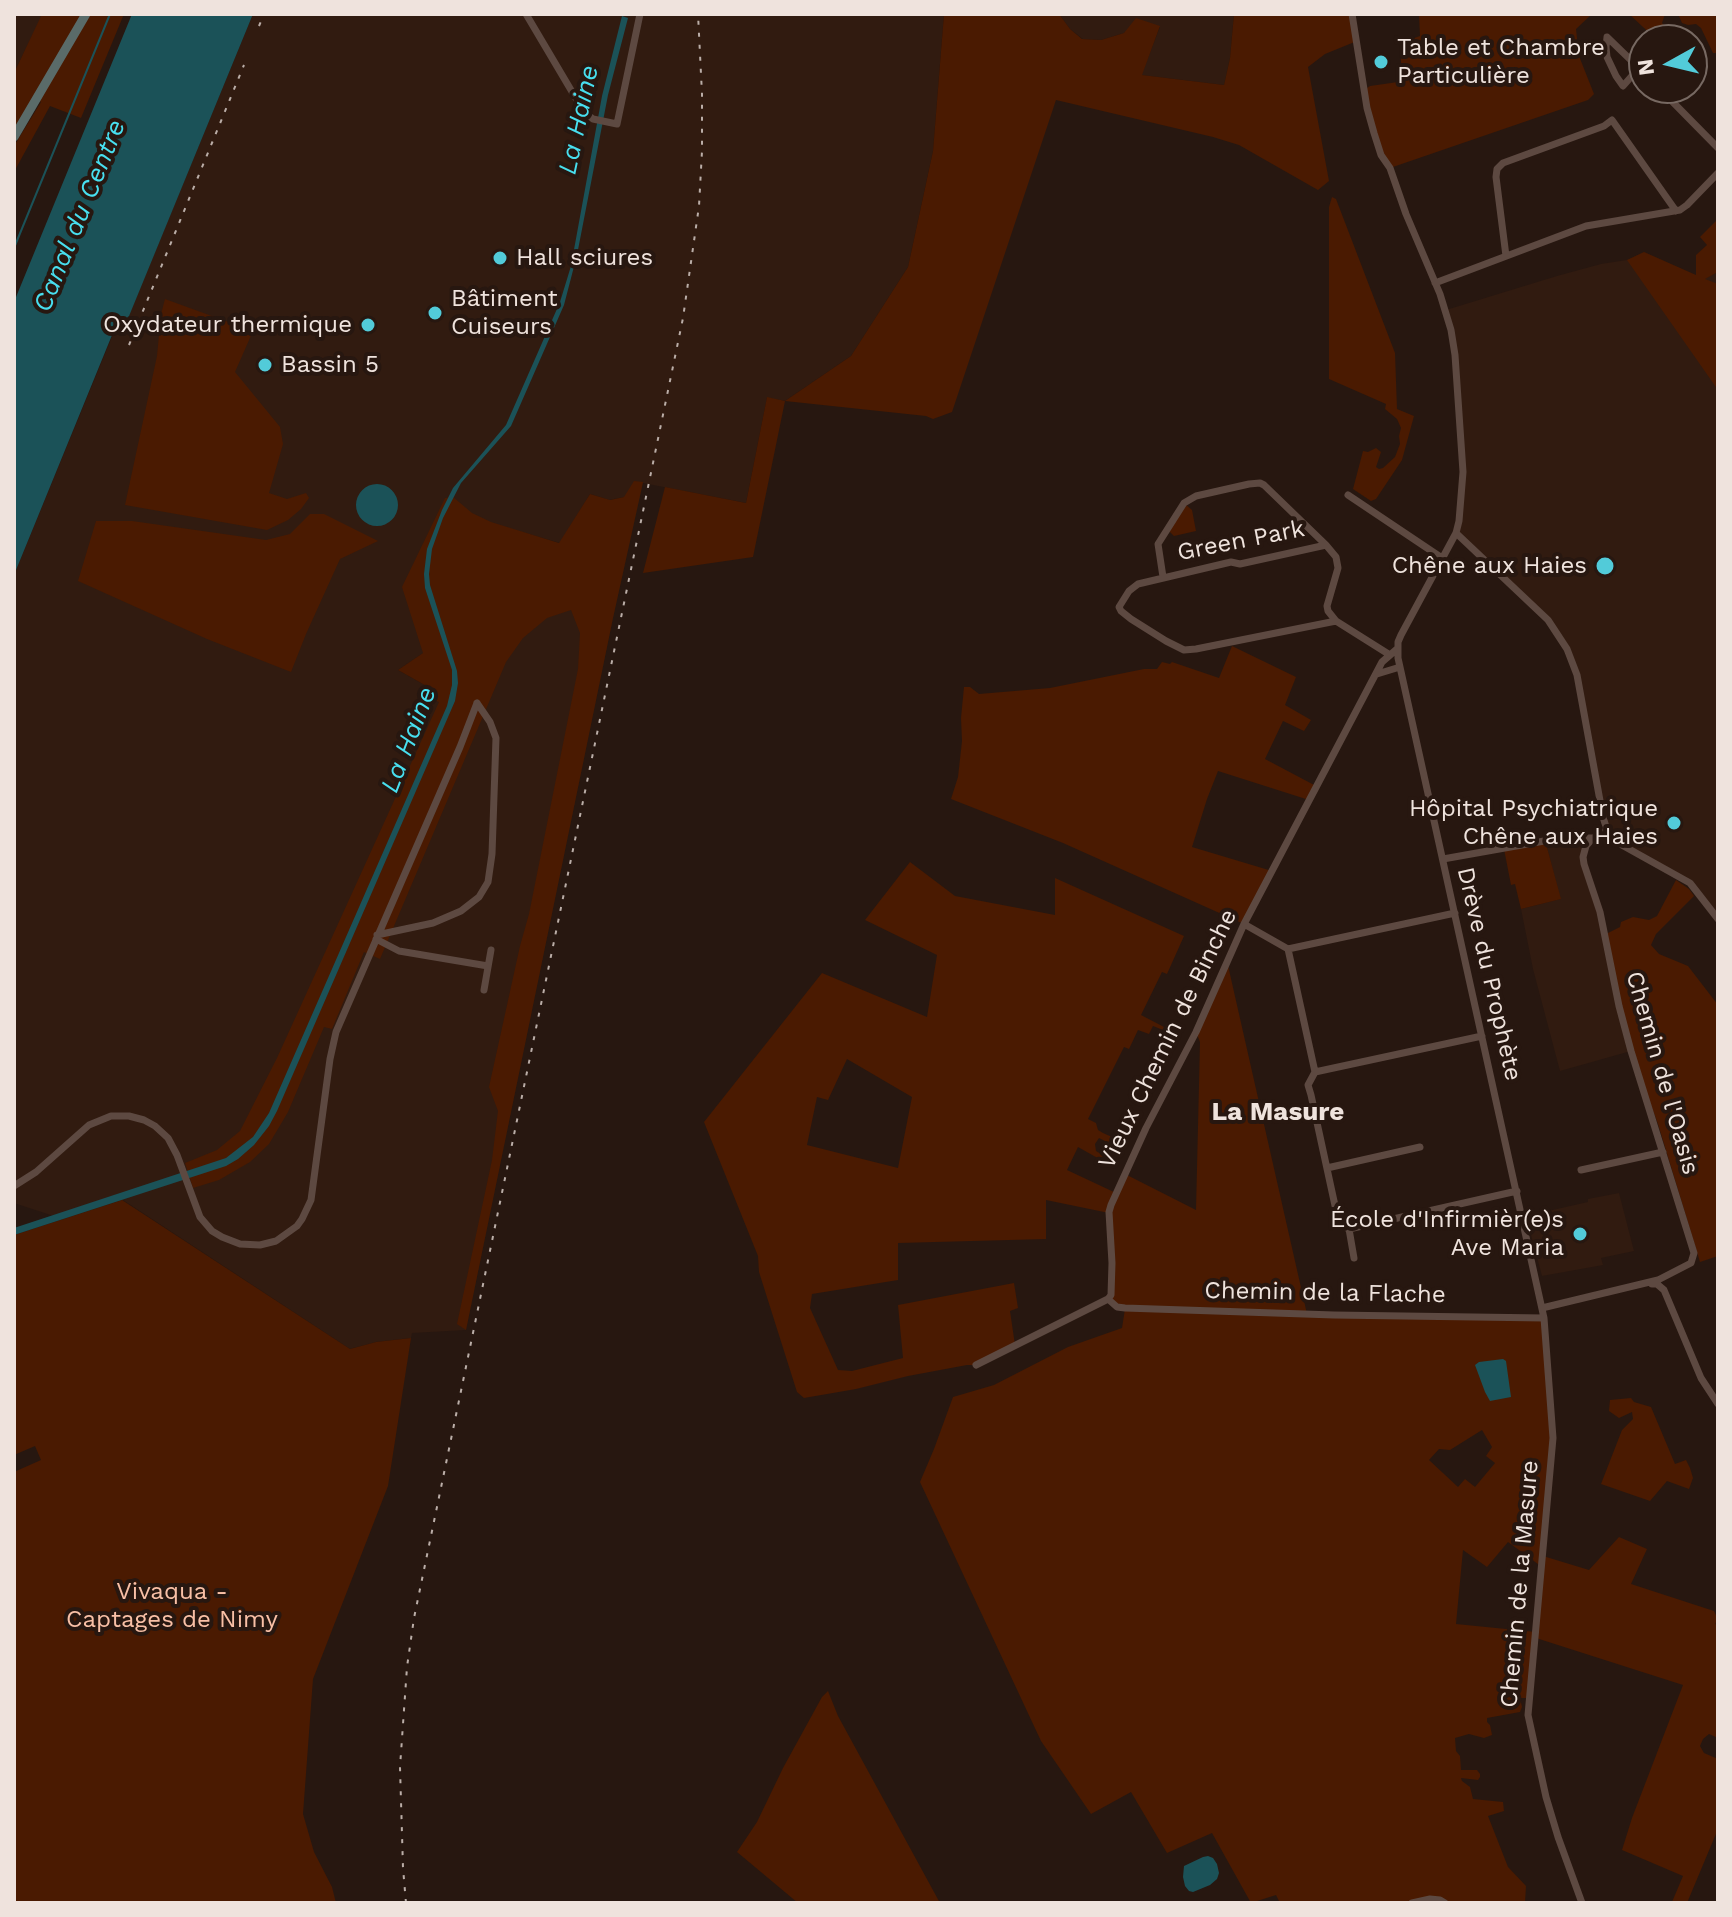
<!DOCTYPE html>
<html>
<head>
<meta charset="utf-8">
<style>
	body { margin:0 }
	#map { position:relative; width:1732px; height:1917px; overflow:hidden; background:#271710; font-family:"Work Sans",sans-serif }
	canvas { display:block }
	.frame { position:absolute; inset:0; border:16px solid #efe3dd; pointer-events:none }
	.north { position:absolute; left:1628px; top:24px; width:80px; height:80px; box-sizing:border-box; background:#271710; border:2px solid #776962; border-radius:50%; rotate:262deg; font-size:22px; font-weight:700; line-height:32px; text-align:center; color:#efe3dd }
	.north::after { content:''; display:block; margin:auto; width:28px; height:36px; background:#52cbd9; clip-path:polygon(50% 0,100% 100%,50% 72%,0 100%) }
</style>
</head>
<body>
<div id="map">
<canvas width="1732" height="1917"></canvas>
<div class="frame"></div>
<div class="north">N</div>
</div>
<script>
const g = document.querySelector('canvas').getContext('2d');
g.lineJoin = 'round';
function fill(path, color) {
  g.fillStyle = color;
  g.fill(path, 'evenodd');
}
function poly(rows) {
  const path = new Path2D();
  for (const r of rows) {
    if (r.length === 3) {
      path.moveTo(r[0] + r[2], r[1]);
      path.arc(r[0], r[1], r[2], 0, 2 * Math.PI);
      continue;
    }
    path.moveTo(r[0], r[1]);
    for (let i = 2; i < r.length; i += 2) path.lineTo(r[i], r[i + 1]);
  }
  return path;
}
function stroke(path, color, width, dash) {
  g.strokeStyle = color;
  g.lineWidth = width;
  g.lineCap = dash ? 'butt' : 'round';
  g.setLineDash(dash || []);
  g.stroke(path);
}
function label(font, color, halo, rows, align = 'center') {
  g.font = font + ' "Work Sans",sans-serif';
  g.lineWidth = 8;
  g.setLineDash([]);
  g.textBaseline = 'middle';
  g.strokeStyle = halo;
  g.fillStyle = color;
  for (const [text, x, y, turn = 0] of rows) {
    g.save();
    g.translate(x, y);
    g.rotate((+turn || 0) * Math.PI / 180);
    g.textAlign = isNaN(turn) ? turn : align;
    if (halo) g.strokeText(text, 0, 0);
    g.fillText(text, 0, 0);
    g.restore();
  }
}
const built = poly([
	[14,14,43,14,14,73],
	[253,14,944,14,933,151,908,267,851,356,785,401,767,398,746,503,643,483,613,618,466,1330,412,1333,411,1338,376,1342,350,1349,123,1200,63,1219,14,1203,14,575,120,317,127,320],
	[590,494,609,500,624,497,593,565,507,528,560,543],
	[423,653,430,688,398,670],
	[1059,14,1234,14,1230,58,1224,85,1141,75,1160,27,1124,33,1101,40,1083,39,1070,29],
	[1644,252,1704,279,1718,272,1718,919,1690,883,1620,844,1607,830,1581,696,1559,634,1456,533,1462,497,1456,372,1446,310,1557,276,1601,264,1627,260],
	[1593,838,1586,846,1588,873,1631,1051,1560,1071,1533,969,1521,909,1560,899,1545,840],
	[1619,1193,1634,1251,1601,1258,1603,1265,1542,1276,1526,1216,1588,1202,1588,1199]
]);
const green = poly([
	[42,14,124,14,81,118,50,106,14,172,14,146,41,102,38,100,14,137,14,73],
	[944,14,1059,14,1070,29,1082,39,1101,40,1124,33,1136,18,1160,26,1142,75,1224,85,1230,58,1234,14,1352,14,1357,41,1325,54,1308,67,1329,181,1318,190,1239,145,1213,137,1056,100,952,412,933,419,926,416,785,401,753,557,643,573,665,487,746,503,767,397,785,401,851,356,908,267,933,151],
	[1419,14,1592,14,1576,29,1579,56,1594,94,1588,100,1390,168,1381,155,1364,90,1370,86,1398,82,1402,76,1400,49,1403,42,1420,36],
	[1629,14,1665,14,1662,23,1668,30,1665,40,1657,40],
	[1678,14,1718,14,1718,53,1713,53,1701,28,1696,24,1688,25,1682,23],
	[1332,197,1336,199,1395,353,1397,409,1414,416,1402,460,1376,499,1371,501,1353,489,1363,451,1368,452,1376,448,1381,452,1376,467,1379,469,1383,468,1395,457,1400,444,1399,436,1401,428,1397,419,1385,409,1386,404,1329,379,1329,207],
	[1718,219,1718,272,1705,279,1718,284,1718,390,1627,260,1644,252,1696,275,1696,255,1707,245,1700,237],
	[165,299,253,331,235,372,280,427,283,444,269,493,287,499,306,493,309,498,301,509,288,520,267,530,125,505,157,356,161,314],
	[634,481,643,482,613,618,466,1330,457,1324,492,1160,498,1111,489,1087,520,946,529,914,578,669,580,633,571,610,547,618,523,638,506,662,380,959,364,952,332,1029,324,1027,288,1112,269,1144,250,1162,219,1180,193,1188,185,1163,217,1150,240,1131,277,1058,439,702,429,698,430,688,398,670,423,653,402,587,445,498,453,497,472,513,491,522,559,543,590,494,610,500,624,497],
	[1184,503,1192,510,1196,531,1174,536,1167,529],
	[310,514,324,514,378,541,340,559,306,634,291,672,207,639,78,581,96,521,132,521,266,540,290,534],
	[1232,646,1296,677,1285,705,1311,720,1304,731,1283,721,1265,759,1316,786,1309,800,1218,771,1207,799,1192,847,1272,871,1244,924,1063,843,951,799,958,777,962,741,961,718,964,687,970,687,979,694,1050,688,1144,669,1157,669,1162,662,1170,664,1172,662,1219,678],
	[1545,840,1561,899,1521,909,1515,884,1511,885,1504,849],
	[910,862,955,896,1055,915,1055,878,1184,936,1167,974,1162,972,1141,1015,1164,1027,1163,1030,1153,1026,1149,1034,1138,1030,1129,1049,1124,1047,1088,1119,1096,1123,1098,1130,1103,1133,1112,1137,1119,1136,1124,1139,1122,1145,1117,1147,1099,1138,1095,1144,1096,1151,1109,1159,1110,1165,1078,1147,1067,1170,1116,1193,1125,1174,1196,1210,1200,1042,1196,1032,1227,961,1307,1314,1544,1318,1553,1438,1543,1556,1589,1570,1619,1537,1647,1549,1631,1584,1714,1611,1718,1620,1715,1624,1718,1625,1718,1738,1709,1734,1703,1739,1700,1746,1704,1753,1718,1759,1718,1829,1687,1903,1672,1902,1683,1876,1622,1850,1632,1818,1683,1685,1536,1638,1529,1698,1520,1698,1522,1707,1520,1712,1487,1718,1487,1722,1490,1725,1492,1735,1484,1738,1469,1734,1455,1738,1456,1751,1460,1756,1461,1770,1477,1770,1480,1774,1480,1777,1478,1780,1461,1778,1462,1781,1470,1787,1473,1799,1503,1802,1504,1811,1488,1816,1508,1867,1526,1886,1525,1903,1280,1903,1276,1895,1251,1903,1212,1833,1167,1853,1131,1792,1091,1814,1041,1741,920,1482,934,1449,953,1397,994,1385,1068,1347,1122,1328,1125,1309,1108,1299,1111,1295,1109,1213,1046,1200,1046,1239,898,1243,898,1280,812,1294,810,1308,838,1370,852,1371,903,1358,898,1305,1014,1283,1018,1308,1010,1311,1015,1345,976,1365,967,1365,908,1376,856,1389,804,1398,797,1392,759,1272,758,1256,704,1122,822,973,927,1017,937,955,865,920],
	[847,1059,912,1097,898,1168,807,1145,817,1097,828,1100],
	[1482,1430,1492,1447,1486,1456,1495,1463,1475,1487,1465,1479,1458,1487,1429,1460,1439,1449,1450,1450],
	[1508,1542,1542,1567,1536,1632,1456,1624,1463,1550,1487,1567],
	[1676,880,1689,889,1694,896,1656,934,1651,945,1659,954,1688,966,1718,1005,1718,1256,1700,1262,1658,1124,1631,1051,1604,935,1620,927,1621,922,1633,917,1649,920,1657,916],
	[122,1200,350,1349,376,1342,411,1338,388,1486,313,1679,303,1814,314,1852,332,1887,336,1903,14,1903,14,1472,41,1460,35,1446,14,1455,14,1235],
	[1631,1398,1634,1402,1651,1407,1675,1464,1686,1460,1690,1468,1693,1478,1689,1489,1667,1481,1650,1501,1601,1484,1622,1430,1633,1419,1632,1412,1619,1418,1609,1411,1610,1400],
	[828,1691,838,1716,940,1903,798,1903,737,1852,757,1822,783,1768,822,1697]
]);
const water = poly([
	[132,14,253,14,127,321,119,318,14,575,14,302],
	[622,16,628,18,608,95,577,255,564,305,511,426,461,483,443,518,432,549,429,574,430,585,457,671,458,683,455,701,277,1111,269,1126,254,1145,238,1159,226,1166,14,1235,14,1228,226,1158,253,1137,269,1113,447,706,452,685,452,670,425,588,424,574,427,549,442,510,453,488,506,425,560,302,571,266,602,96],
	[377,505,21],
	[1503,1359,1506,1361,1511,1397,1490,1401,1485,1392,1475,1365,1479,1362],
	[1208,1856,1213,1858,1217,1864,1219,1873,1217,1879,1210,1885,1193,1892,1189,1891,1185,1886,1183,1877,1184,1866,1203,1857]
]);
const stream = poly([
	[14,248,110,14]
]);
const street = poly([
	[526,14,584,112,593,119,617,124,640,14],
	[1352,14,1367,108,1374,133,1381,155,1390,168,1406,214,1440,294,1451,330,1455,355,1463,472,1459,521,1456,533,1401,635,1398,642,1398,658,1544,1318,1553,1438,1528,1715,1546,1797,1558,1837,1582,1903],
	[1639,68,1623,86,1616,76,1607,57,1606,47,1607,37,1639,68,1644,73],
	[1659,88,1718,148],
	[1506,256,1496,177,1497,169,1503,163,1604,126,1612,120,1676,211],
	[1435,283,1586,226,1680,210,1687,205,1718,173],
	[1348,495,1442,558],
	[1456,533,1548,620,1567,649,1577,675,1603,817,1607,830,1620,844,1690,883,1718,919],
	[1163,577,1158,544,1184,503,1196,496,1249,484,1260,483,1264,485,1326,545],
	[1336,621,1196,649,1184,650,1166,641,1131,619,1121,611,1119,607,1129,591,1138,584,1231,562,1240,564,1326,545,1336,557,1338,568,1327,606,1328,611,1336,621,1390,655],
	[1377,674,1400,667],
	[1443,859,1561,838,1593,838,1607,830],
	[1244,924,1288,949,1455,913],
	[377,935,433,923,461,911,479,897,488,882,492,854,496,738,490,722,477,703],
	[376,939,399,951,488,966],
	[1288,949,1315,1072],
	[484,990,491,950],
	[1315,1072,1308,1085,1311,1095,1339,1224,1349,1229,1354,1258],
	[1315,1072,1482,1036],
	[1327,1168,1420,1147],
	[1581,1170,1663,1152],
	[14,1186,36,1172,89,1125,111,1116,129,1116,144,1120,155,1126,168,1138,177,1155,200,1217,212,1231,222,1237,240,1244,260,1245,276,1241,297,1226,302,1219,311,1200,330,1059,336,1032,460,747,477,703],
	[1349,1229,1517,1191],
	[1652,1284,1657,1284,1664,1290,1701,1378,1718,1404],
	[1108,1299,1117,1307,1125,1308,1334,1315,1544,1318],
	[1542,1308,1658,1280,1691,1263,1694,1253,1631,1051,1619,1006,1600,912,1584,864,1583,857,1586,846,1593,838],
	[976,1365,1108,1299,1111,1295,1112,1263,1109,1212,1111,1205,1146,1128,1196,1032,1244,924,1382,662,1397,649],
	[1412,1903,1430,1899,1440,1900,1445,1903]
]);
const secondary = poly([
	[14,137,86,14]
]);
const rail = poly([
	[259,26,264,14],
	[129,345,244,65],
	[406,1903,403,1868,400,1767,407,1667,414,1618,683,318,699,206,702,151,702,94,698,14]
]);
const markers = [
	[1381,62,8,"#52cbd9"],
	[500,258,8,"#52cbd9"],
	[435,313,8,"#52cbd9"],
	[368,325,8,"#52cbd9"],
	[265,365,8,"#52cbd9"],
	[1605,566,10,"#52cbd9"],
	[1674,823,8,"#52cbd9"],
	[1580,1234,8,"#52cbd9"]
];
const poiNames = [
	["Table et Chambre",1397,48],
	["Particulière",1397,76],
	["Hall sciures",516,258],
	["Bâtiment",451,299],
	["Cuiseurs",451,327],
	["Oxydateur thermique",352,325,"right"],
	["Bassin 5",281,365],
	["Chêne aux Haies",1587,566,"right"],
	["Hôpital Psychiatrique",1658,809,"right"],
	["Chêne aux Haies",1658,837,"right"],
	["École d'Infirmièr(e)s",1564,1220,"right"],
	["Ave Maria",1564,1248,"right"]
];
const streetNames = [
	["Green Park",1241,541,-11],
	["Drève du Prophète",1489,974,77],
	["Vieux Chemin de Binche",1168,1039,-64],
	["Chemin de l'Oasis",1662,1073,74],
	["Chemin de la Flache",1325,1293,1],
	["Chemin de la Masure",1520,1584,-85]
];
const parkNames = [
	["Vivaqua -",172,1592],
	["Captages de Nimy",172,1620]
];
const waterNames = [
	["La Haine",579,120,-78],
	["Canal du Centre",80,216,-68],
	["La Haine",409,740,-69]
];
const neighbourhoodNames = [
	["La Masure",1278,1112]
];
fill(built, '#311b10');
fill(green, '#4a1a01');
fill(water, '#1b5258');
stroke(stream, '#1b5258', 2);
stroke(street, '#5d4941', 7);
stroke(secondary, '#5a6b69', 9);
stroke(rail, '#bbaea8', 2, [4, 8]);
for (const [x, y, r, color] of markers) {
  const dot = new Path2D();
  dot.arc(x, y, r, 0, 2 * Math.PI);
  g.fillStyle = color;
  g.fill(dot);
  stroke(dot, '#271710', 3);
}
label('24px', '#efe3dd', '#271710', poiNames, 'left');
label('24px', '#efe3dd', '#271710', streetNames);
label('24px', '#f9c0a6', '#271710', parkNames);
label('italic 26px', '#48dfef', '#271710', waterNames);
label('bold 26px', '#efe3dd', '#271710', neighbourhoodNames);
</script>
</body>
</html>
